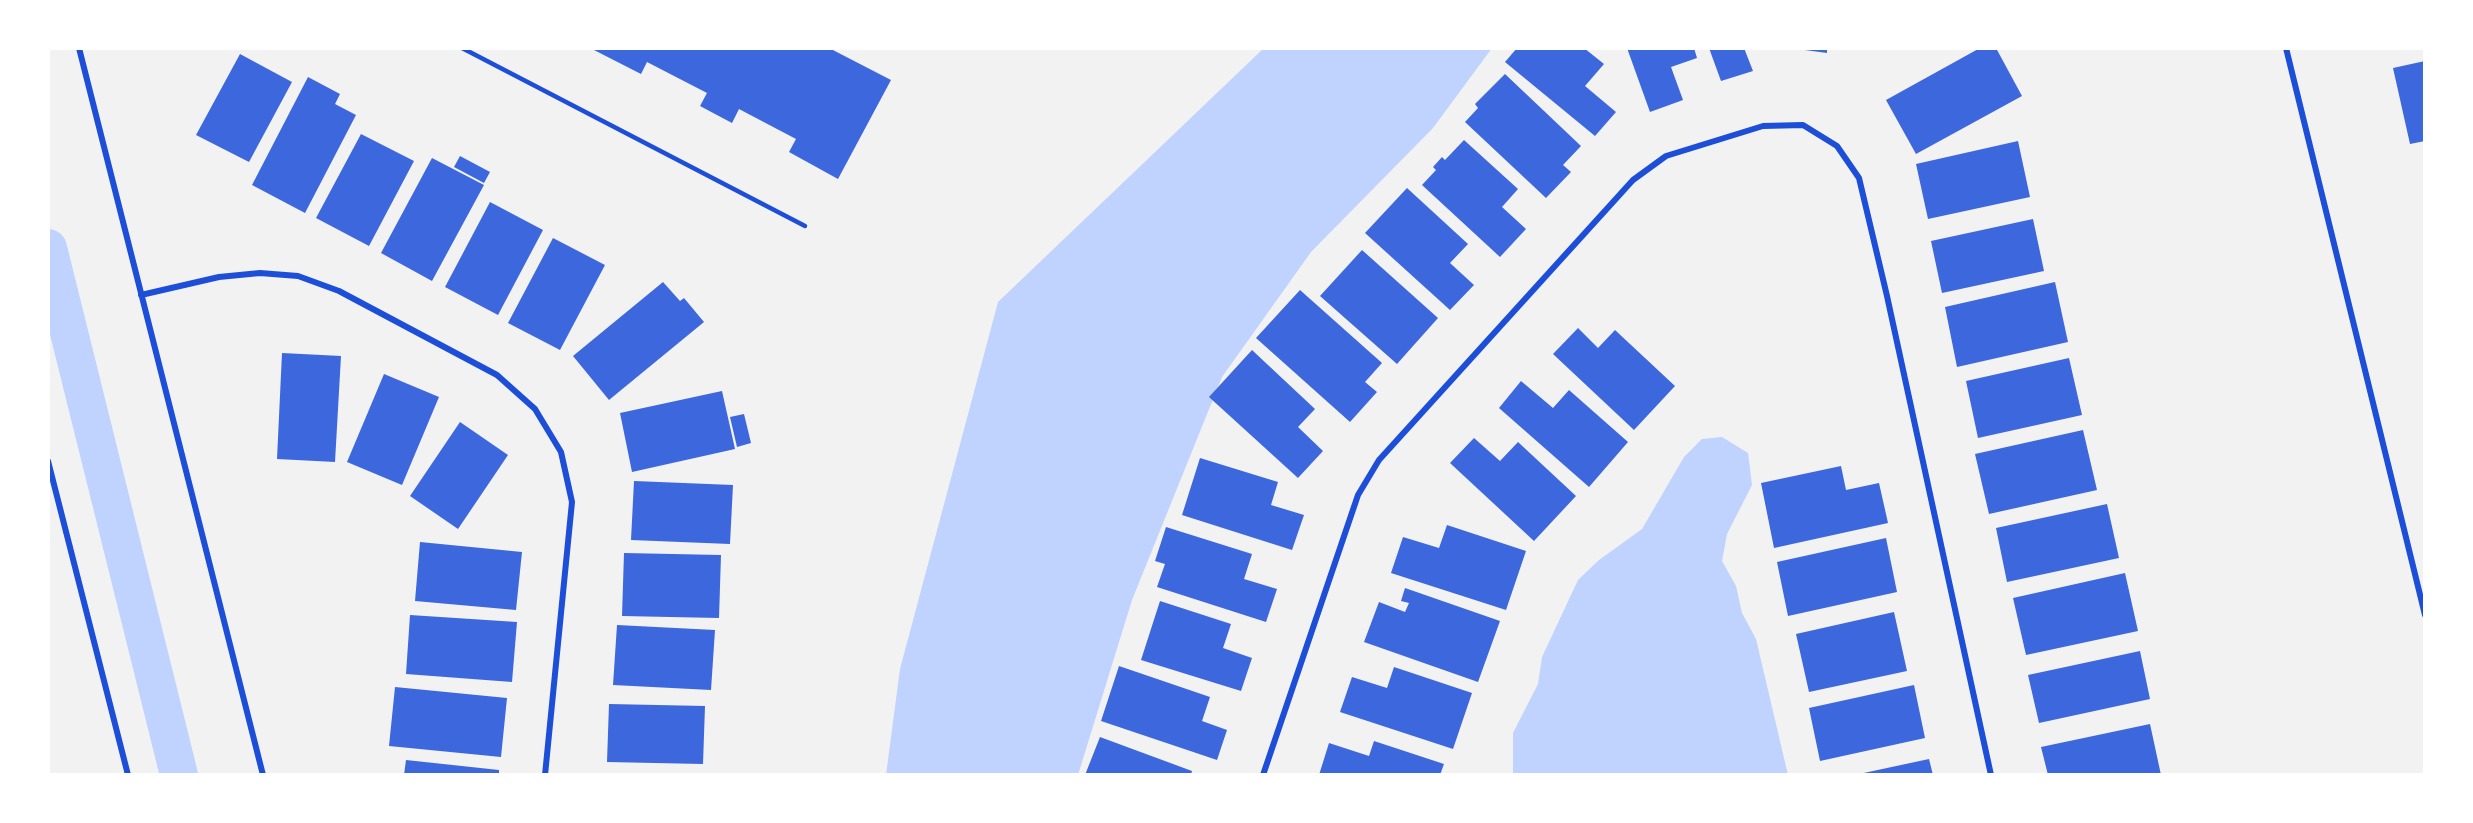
<!DOCTYPE html>
<html>
<head>
<meta charset="utf-8">
<style>
	body { margin:0 }
	#map { position:relative; width:2473px; height:823px; overflow:hidden; background:#f2f2f2; font-family:"DejaVu Sans",sans-serif }
	canvas { display:block }
	.frame { position:absolute; inset:0; border:50px solid #fff; pointer-events:none }
</style>
</head>
<body>
<div id="map">
<canvas width="2473" height="823"></canvas>
<div class="frame"></div>
</div>
<script>
const g = document.querySelector('canvas').getContext('2d');
g.lineJoin = 'round';
function fill(path, color) {
  g.fillStyle = color;
  g.fill(path, 'evenodd');
}
function poly(rows) {
  const path = new Path2D();
  for (const r of rows) {
    path.moveTo(r[0], r[1]);
    for (let i = 2; i < r.length; i += 2) path.lineTo(r[i], r[i + 1]);
  }
  return path;
}
function stroke(path, color, width, dash) {
  g.strokeStyle = color;
  g.lineWidth = width;
  g.lineCap = dash ? 'butt' : 'round';
  g.setLineDash(dash || []);
  g.stroke(path);
}
const water = poly([
	[1264,48,1492,48,1433,128,1311,252,1222,377,1132,600,1078,775,886,775,900,669,998,302],
	[1722,437,1748,453,1752,485,1727,534,1722,561,1736,586,1742,613,1756,639,1788,775,1513,775,1513,733,1538,684,1542,657,1578,580,1599,560,1642,529,1684,457,1702,439]
]);
const canal = poly([
	[48,248,179,775]
]);
const building = poly([
	[595,48,829,48,891,80,838,179,789,152,796,139,739,109,732,123,700,106,707,93,647,62,641,74,594,50],
	[1517,48,1584,48,1604,64,1585,86,1616,112,1595,136,1505,62],
	[1627,48,1694,48,1697,58,1671,67,1683,100,1650,112],
	[1709,48,1744,48,1753,71,1721,81],
	[1790,48,1827,48,1827,53],
	[1980,48,1996,48,2022,96,1916,154,1886,100],
	[240,54,292,82,249,162,196,135],
	[2425,61,2425,141,2410,144,2393,68],
	[1505,74,1581,146,1563,165,1571,172,1546,198,1465,122,1478,108,1475,104],
	[308,77,340,94,335,104,356,115,305,213,252,185],
	[361,134,414,161,369,246,316,218],
	[1464,140,1518,189,1502,207,1526,229,1500,257,1422,185,1436,170,1433,167,1442,157,1445,160],
	[2018,141,2030,197,1928,219,1916,164],
	[460,156,490,172,484,183,454,167],
	[432,158,484,185,432,281,381,253],
	[1407,188,1468,244,1450,263,1474,285,1450,310,1365,233],
	[490,202,543,230,498,315,445,287],
	[2033,219,2044,271,1942,293,1931,241],
	[553,238,605,265,560,350,508,323],
	[1362,250,1438,318,1397,364,1320,296],
	[663,282,680,301,684,298,704,322,609,400,573,356],
	[2055,282,2068,342,1957,367,1945,307],
	[1300,290,1382,363,1365,382,1377,392,1350,422,1256,338],
	[1578,328,1598,348,1615,330,1675,386,1634,430,1553,354],
	[1252,350,1315,409,1298,427,1323,451,1298,478,1209,397],
	[282,353,341,356,335,462,277,459],
	[2069,358,2082,415,1978,438,1966,381],
	[384,374,439,397,402,485,347,462],
	[1521,381,1553,408,1569,390,1628,442,1589,487,1499,408],
	[722,391,735,449,632,472,620,413],
	[744,414,751,443,737,447,730,417],
	[460,422,508,455,458,529,410,496],
	[2083,430,2097,490,1989,514,1975,454],
	[1474,438,1500,461,1518,442,1576,496,1534,541,1450,463],
	[1200,458,1278,482,1271,505,1304,515,1292,550,1182,515],
	[1841,466,1846,490,1879,483,1888,523,1774,548,1761,483],
	[634,481,733,485,730,544,631,540],
	[2107,504,2119,558,2007,582,1996,528],
	[1447,525,1526,551,1506,610,1391,573,1403,537,1439,548],
	[1166,527,1252,554,1244,579,1277,589,1266,622,1157,587,1165,564,1155,561],
	[1886,538,1897,592,1788,616,1777,562],
	[420,542,522,552,516,610,415,601],
	[624,553,721,555,719,618,622,616],
	[2125,573,2138,631,2026,655,2013,598],
	[1405,588,1500,621,1478,682,1364,642,1379,602,1405,612,1409,603,1401,601],
	[1160,601,1231,624,1223,648,1252,658,1241,691,1141,660],
	[1894,612,1907,671,1809,692,1796,634],
	[410,615,517,622,512,682,406,674],
	[617,625,715,630,711,690,613,685],
	[2140,651,2150,699,2039,723,2028,675],
	[1119,666,1210,697,1202,721,1227,730,1217,760,1101,721],
	[1394,667,1472,693,1453,749,1340,712,1352,677,1387,688],
	[1914,685,1925,738,1820,761,1809,708],
	[395,687,507,698,501,757,389,746],
	[609,704,705,706,703,764,607,762],
	[2150,724,2161,775,2048,775,2041,747],
	[1100,737,1192,771,1191,775,1085,775],
	[1374,741,1444,764,1440,775,1319,775,1329,743,1369,756],
	[1929,759,1933,775,1859,775,1859,774],
	[406,760,499,770,499,775,404,775]
]);
const service = poly([
	[462,48,805,226]
]);
const minor = poly([
	[79,48,263,775],
	[2286,48,2425,615],
	[141,295,219,277,260,273,298,276,339,291,497,375,535,409,561,452,572,502,545,775],
	[48,461,128,775],
	[1263,775,1358,495,1379,460,1633,180,1666,156,1763,126,1803,125,1837,146,1859,178,1887,296,1991,775]
]);
fill(water, '#bfd3fe');
stroke(canal, '#bfd3fe', 38);
fill(building, '#3d67dc');
stroke(service, '#1d4ed8', 4.5);
stroke(minor, '#1d4ed8', 6);
</script>
</body>
</html>
